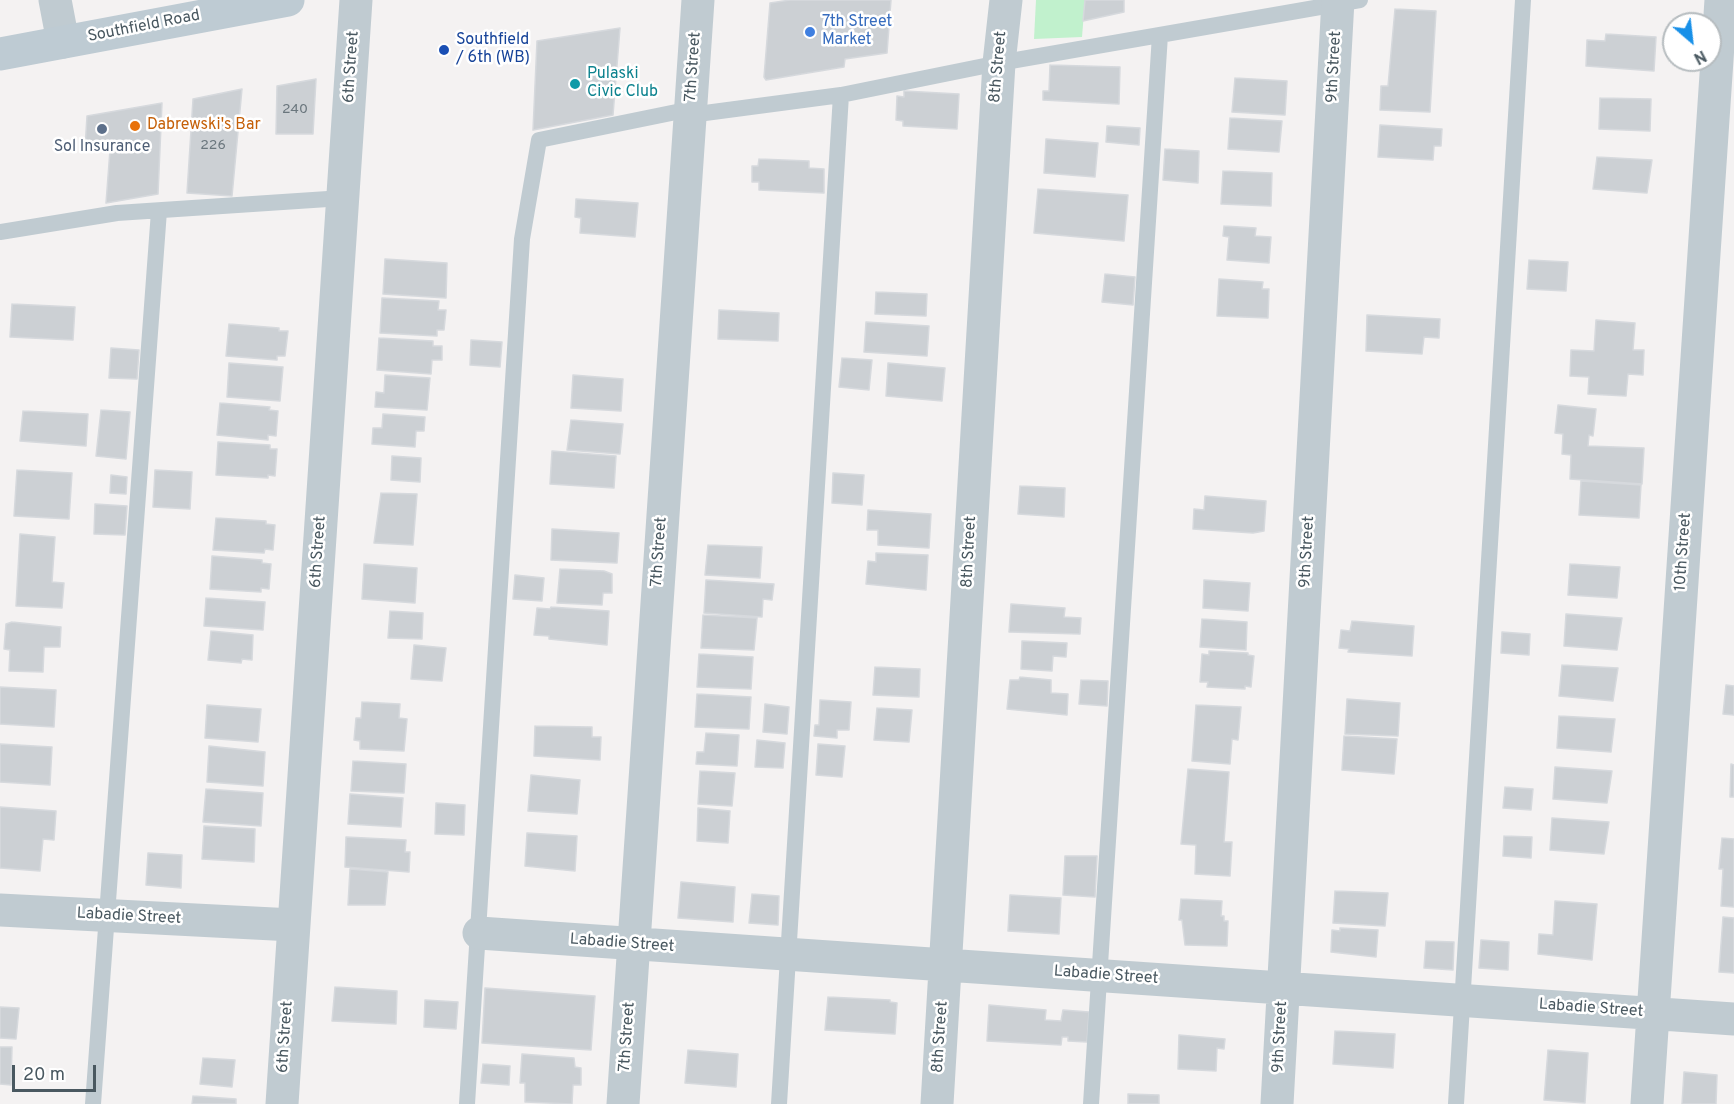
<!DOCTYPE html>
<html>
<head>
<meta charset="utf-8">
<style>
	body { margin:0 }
	#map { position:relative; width:1734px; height:1104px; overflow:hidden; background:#f4f2f2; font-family:Overpass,sans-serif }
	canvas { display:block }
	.north { position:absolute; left:1662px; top:12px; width:60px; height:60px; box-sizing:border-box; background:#fff; border:2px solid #b6bcbf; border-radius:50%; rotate:152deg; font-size:16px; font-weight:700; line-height:24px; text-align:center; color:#495860 }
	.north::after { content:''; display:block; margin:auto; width:21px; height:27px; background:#1890e8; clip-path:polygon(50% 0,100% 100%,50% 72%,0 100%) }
	.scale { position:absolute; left:12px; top:1065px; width:84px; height:27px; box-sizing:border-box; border:3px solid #495860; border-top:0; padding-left:8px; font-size:18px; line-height:21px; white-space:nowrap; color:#495860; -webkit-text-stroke:4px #fff; paint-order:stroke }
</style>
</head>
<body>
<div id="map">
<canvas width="1734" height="1104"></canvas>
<div class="north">N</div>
<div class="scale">20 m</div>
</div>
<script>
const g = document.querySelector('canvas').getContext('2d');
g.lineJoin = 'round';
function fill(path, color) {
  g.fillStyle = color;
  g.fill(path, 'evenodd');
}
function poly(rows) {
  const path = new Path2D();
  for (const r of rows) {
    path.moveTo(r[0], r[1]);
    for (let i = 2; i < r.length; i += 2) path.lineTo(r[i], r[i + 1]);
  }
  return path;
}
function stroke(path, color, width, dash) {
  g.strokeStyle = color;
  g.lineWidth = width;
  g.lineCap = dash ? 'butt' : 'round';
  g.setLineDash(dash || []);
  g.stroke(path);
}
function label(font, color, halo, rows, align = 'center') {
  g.font = font + ' Overpass,sans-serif';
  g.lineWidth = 5;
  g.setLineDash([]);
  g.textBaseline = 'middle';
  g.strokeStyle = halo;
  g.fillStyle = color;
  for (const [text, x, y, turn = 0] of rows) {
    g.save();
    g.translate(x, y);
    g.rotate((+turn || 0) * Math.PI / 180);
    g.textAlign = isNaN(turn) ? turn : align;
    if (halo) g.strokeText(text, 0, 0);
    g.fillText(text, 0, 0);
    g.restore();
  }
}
const green = poly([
	[1036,0,1085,0,1082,37,1034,39]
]);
const building = poly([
	[790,0,891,0,887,53,845,59,844,67,766,80,764,77,770,3,790,0],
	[1085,0,1124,0,1124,12,1083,21,1085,0],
	[1395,9,1436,11,1430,112,1380,110,1381,86,1388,86,1395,9],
	[620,28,613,115,533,130,537,41,620,28],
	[1606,34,1656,37,1654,71,1586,66,1587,40,1605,41,1606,34],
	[1050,65,1120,67,1119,104,1043,100,1043,91,1049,91,1050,65],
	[1235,78,1287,81,1285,115,1232,112,1235,78],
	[316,79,313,134,276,134,277,86,316,79],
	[242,89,232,196,187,193,193,99,242,89],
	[904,91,959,94,957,129,903,126,903,121,896,120,897,96,904,97,904,91],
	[1600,98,1651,99,1650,131,1599,129,1600,98],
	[162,103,158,194,106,203,110,150,85,148,87,116,162,103],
	[1230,118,1282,121,1279,152,1228,149,1230,118],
	[1380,125,1442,129,1441,146,1434,146,1433,160,1378,157,1380,125],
	[1107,126,1140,128,1139,145,1106,142,1107,126],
	[1046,139,1098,143,1095,177,1044,173,1046,139],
	[1165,149,1199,151,1198,183,1163,180,1165,149],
	[1597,157,1652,160,1647,193,1593,189,1597,157],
	[759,159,809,161,809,168,824,169,824,193,759,190,759,182,752,182,752,166,758,166,759,159],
	[1223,171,1272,173,1271,206,1221,204,1223,171],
	[1038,189,1128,195,1124,241,1034,233,1038,189],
	[576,199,638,203,635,237,580,233,581,218,575,217,576,199],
	[1224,226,1256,228,1255,236,1271,237,1269,263,1227,260,1229,237,1223,236,1224,226],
	[385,259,447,263,446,298,383,294,385,259],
	[1529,260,1568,262,1566,291,1527,289,1529,260],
	[1105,274,1135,277,1133,305,1102,302,1105,274],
	[1219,279,1263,282,1262,289,1269,289,1268,318,1217,316,1219,279],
	[876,292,927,294,926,316,875,314,876,292],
	[382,298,439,301,438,310,446,310,444,330,437,330,437,336,380,333,382,298],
	[12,304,75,307,73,340,10,337,12,304],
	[719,310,779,313,778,341,718,339,719,310],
	[1367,315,1440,319,1439,338,1424,337,1422,354,1366,351,1367,315],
	[1596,320,1635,323,1633,350,1644,350,1643,375,1628,374,1626,396,1588,394,1589,377,1570,376,1571,350,1594,351,1596,320],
	[866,322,929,326,927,356,864,352,866,322],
	[229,324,279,328,279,331,288,331,285,356,277,356,277,360,226,356,229,324],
	[379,338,433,341,433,346,442,346,442,360,432,360,431,374,377,370,379,338],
	[471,340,502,342,500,367,470,365,471,340],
	[111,348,139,350,137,379,109,378,111,348],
	[842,358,872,360,869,390,839,387,842,358],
	[229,363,283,367,280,401,227,397,229,363],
	[888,363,945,368,942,401,886,396,888,363],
	[385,375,430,378,427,410,375,407,376,392,384,393,385,375],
	[573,375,623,379,621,411,571,408,573,375],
	[220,403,270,407,269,410,278,411,276,436,268,435,268,440,217,435,220,403],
	[1558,405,1596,409,1593,436,1589,435,1588,446,1644,448,1642,484,1570,479,1571,455,1562,454,1563,434,1555,433,1558,405],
	[101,410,130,412,126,459,96,456,101,410],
	[23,411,88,414,86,446,20,441,23,411],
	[383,414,425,417,424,431,416,431,415,447,372,444,373,428,382,428,383,414],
	[571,420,623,424,620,454,567,450,571,420],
	[218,442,270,445,270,449,277,449,275,476,268,475,268,478,216,475,218,442],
	[552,451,616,456,614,488,550,484,552,451],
	[392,456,421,458,420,482,391,480,392,456],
	[17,470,72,473,69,519,14,516,17,470],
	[155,470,192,472,190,509,153,507,155,470],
	[833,473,864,475,862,505,832,503,833,473],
	[111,475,127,477,126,494,110,493,111,475],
	[1581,481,1641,485,1639,518,1579,515,1581,481],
	[1020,486,1065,488,1064,517,1018,514,1020,486],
	[381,493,417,494,413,545,374,543,381,493],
	[1205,496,1266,501,1264,531,1253,533,1193,529,1194,509,1204,510,1205,496],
	[95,504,127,506,125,535,94,534,95,504],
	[868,510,931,514,929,548,878,545,878,530,867,530,868,510],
	[216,518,266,521,266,524,275,525,273,550,265,549,264,553,213,550,216,518],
	[552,529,619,533,617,563,551,560,552,529],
	[20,534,55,537,52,582,64,583,62,608,16,606,20,534],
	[708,545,762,547,760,578,705,575,708,545],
	[876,553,928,555,926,590,866,584,868,561,876,562,876,553],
	[212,556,262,560,262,563,271,564,269,589,261,588,261,592,210,589,212,556],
	[364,564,417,568,415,603,362,599,364,564],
	[1570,564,1620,567,1617,598,1568,595,1570,564],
	[560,569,604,571,612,574,612,593,603,593,602,605,557,603,560,569],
	[515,575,544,578,542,601,513,599,515,575],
	[706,580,774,584,772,600,763,599,762,617,704,613,706,580],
	[1204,580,1250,583,1248,611,1203,608,1204,580],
	[206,598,265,602,263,630,204,626,206,598],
	[1011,604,1065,608,1064,617,1081,618,1080,634,1009,632,1011,604],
	[551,607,609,611,607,645,549,639,549,636,534,635,537,608,550,609,551,607],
	[390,611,423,613,422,639,388,638,390,611],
	[1566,614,1622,618,1617,650,1564,646,1566,614],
	[703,615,757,618,754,650,701,648,703,615],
	[1202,619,1247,622,1246,650,1200,647,1202,619],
	[1352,621,1414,626,1412,656,1348,652,1349,649,1339,648,1341,630,1350,631,1352,621],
	[12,622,61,627,60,647,44,647,43,672,9,671,10,650,4,649,6,624,12,622],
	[211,631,253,635,252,660,242,659,241,663,208,660,211,631],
	[1502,632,1530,634,1529,655,1501,653,1502,632],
	[1022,641,1067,643,1066,657,1053,656,1052,671,1021,669,1022,641],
	[414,645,446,648,442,681,411,679,414,645],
	[1209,651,1248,653,1248,655,1254,656,1251,687,1245,686,1245,689,1207,687,1208,682,1200,682,1202,654,1209,655,1209,651],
	[699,654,753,657,751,689,697,687,699,654],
	[1562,665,1618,668,1613,701,1559,696,1562,665],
	[875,667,920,669,919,697,873,695,875,667],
	[1020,677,1051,680,1051,693,1068,694,1067,715,1007,709,1010,680,1019,680,1020,677],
	[1081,680,1108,681,1107,706,1079,704,1081,680],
	[1726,685,1734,686,1734,715,1723,714,1726,685],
	[0,687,56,690,54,727,0,724,0,687],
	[697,694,751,697,749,729,695,727,697,694],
	[1347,699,1400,703,1398,736,1345,734,1347,699],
	[820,700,851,702,849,730,837,730,837,738,814,736,815,725,819,725,820,700],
	[362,702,400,704,399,718,407,719,404,751,360,749,360,741,354,740,356,718,361,718,362,702],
	[765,704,789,707,787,734,763,732,765,704],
	[207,705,261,709,258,742,205,738,207,705],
	[1196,705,1241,707,1238,740,1232,739,1230,764,1192,761,1196,705],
	[877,708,912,710,909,742,874,740,877,708],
	[1559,716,1615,719,1611,752,1557,748,1559,716],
	[535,726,592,727,592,737,601,737,600,760,534,756,535,726],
	[706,733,739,735,737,766,696,764,697,752,704,752,706,733],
	[1344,736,1397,739,1394,774,1342,770,1344,736],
	[757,740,785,743,783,768,755,767,757,740],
	[0,744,52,747,50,785,0,782,0,744],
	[818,744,845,746,842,777,816,775,818,744],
	[209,746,265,752,263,786,207,782,209,746],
	[353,761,406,764,404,793,351,791,353,761],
	[1731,764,1734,765,1734,797,1730,797,1731,764],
	[1555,767,1612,771,1607,803,1553,799,1555,767],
	[1188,769,1229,772,1224,842,1232,842,1230,876,1195,874,1196,845,1181,844,1188,769],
	[700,771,735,773,732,806,698,804,700,771],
	[531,775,580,780,577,814,528,811,531,775],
	[1505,787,1533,789,1531,810,1503,808,1505,787],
	[206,789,263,793,261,826,203,822,206,789],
	[350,794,403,798,401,827,348,824,350,794],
	[436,803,465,805,464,835,435,834,436,803],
	[0,807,56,811,54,840,43,839,40,871,0,868,0,807],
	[698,808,730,811,728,843,697,841,698,808],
	[1552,818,1609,822,1604,854,1550,850,1552,818],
	[204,826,255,829,254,862,202,859,204,826],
	[527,833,577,836,575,871,525,866,527,833],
	[1504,836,1532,837,1531,858,1503,856,1504,836],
	[346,837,406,840,405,852,410,852,409,872,345,867,346,837],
	[1722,838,1734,839,1734,907,1721,906,1723,869,1719,869,1722,838],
	[148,853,182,855,181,888,146,885,148,853],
	[1065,856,1097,856,1095,897,1063,895,1065,856],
	[350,869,388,872,385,905,348,905,350,869],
	[681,882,735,887,733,922,678,918,681,882],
	[1335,891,1388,893,1385,926,1333,923,1335,891],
	[752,894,779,896,778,925,749,923,752,894],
	[1010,895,1061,898,1059,934,1008,931,1010,895],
	[1181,899,1222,901,1221,916,1224,916,1224,921,1228,921,1227,946,1185,945,1182,920,1179,920,1181,899],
	[1555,901,1597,904,1592,960,1538,954,1539,934,1553,935,1555,901],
	[1723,917,1734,918,1734,973,1719,972,1723,917],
	[1340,928,1378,930,1376,957,1331,952,1332,930,1340,931,1340,928],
	[1481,940,1509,942,1508,970,1479,968,1481,940],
	[1426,941,1454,942,1453,970,1424,968,1426,941],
	[335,987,397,991,396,1024,332,1021,335,987],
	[485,988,595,996,591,1050,482,1043,485,988],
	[828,997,890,1000,890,1002,897,1003,895,1034,825,1030,828,997],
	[425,1000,458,1002,456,1029,424,1027,425,1000],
	[989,1005,1046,1010,1045,1020,1061,1021,1063,1010,1089,1012,1087,1042,1068,1041,1068,1037,1062,1037,1061,1045,987,1041,989,1005],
	[0,1007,19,1008,16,1039,0,1038,0,1007],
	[1335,1031,1395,1034,1393,1068,1333,1064,1335,1031],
	[1179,1035,1225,1039,1224,1049,1217,1048,1216,1071,1178,1069,1179,1035],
	[0,1047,12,1047,11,1085,0,1084,0,1047],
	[688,1050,738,1054,736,1087,685,1083,688,1050],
	[1548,1050,1588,1053,1585,1103,1544,1100,1548,1050],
	[522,1054,574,1058,575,1067,581,1068,581,1085,573,1085,572,1104,525,1102,525,1083,520,1083,522,1054],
	[203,1058,235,1060,232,1087,200,1084,203,1058],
	[483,1064,510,1066,509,1085,481,1083,483,1064],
	[1684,1072,1717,1075,1716,1104,1682,1104,1684,1072],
	[1128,1094,1159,1095,1159,1104,1128,1104,1128,1094],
	[193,1096,236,1099,236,1104,192,1104,193,1096]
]);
const service = poly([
	[690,115,841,95,999,63,1360,0],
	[0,232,117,213,343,198],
	[93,1104,159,211],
	[467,1104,522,239,539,140,691,109],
	[779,1104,841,95],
	[1091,1104,1160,35],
	[1456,1104,1523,0]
]);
const minor = poly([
	[55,0,63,42],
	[0,910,293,925],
	[479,933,1734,1019],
	[282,1104,356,0],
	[623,1104,698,0],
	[937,1104,999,63,1006,0],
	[1277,1104,1338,0],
	[1647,1104,1721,0]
]);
const secondary = poly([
	[0,54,288,0]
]);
const markers = [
	[810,32,6,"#3f7fe0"],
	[444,50,6,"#1a4fb4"],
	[575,84,6,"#0f9aa8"],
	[135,126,6,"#e8710a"],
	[102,129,6,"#5c6f8a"]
];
const numberNames = [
	["240",295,110],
	["226",213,146]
];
const shopNames = [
	["7th Street",822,23],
	["Market",822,41]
];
const streetNames = [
	["Southfield Road",144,27,-11],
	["6th Street",352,67,-86],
	["7th Street",694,67,-86],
	["8th Street",999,67,-85],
	["9th Street",1335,67,-87],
	["6th Street",319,552,-86],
	["7th Street",660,552,-86],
	["8th Street",970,552,-87],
	["9th Street",1308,552,-87],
	["10th Street",1684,552,-86],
	["Labadie Street",129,917,3],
	["Labadie Street",622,944,4],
	["Labadie Street",1106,976,4],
	["Labadie Street",1591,1009,4],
	["6th Street",286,1037,-86],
	["7th Street",628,1037,-86],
	["8th Street",941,1037,-86],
	["9th Street",1281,1037,-87]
];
const transitNames = [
	["Southfield",456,41],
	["/ 6th (WB)",456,59]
];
const cultureNames = [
	["Pulaski",587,75],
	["Civic Club",587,93]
];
const foodNames = [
	["Dabrewski's Bar",147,126]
];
const serviceNames = [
	["Sol Insurance",102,148]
];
fill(green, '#c1f1cd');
fill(building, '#ccd0d4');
stroke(building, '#d6d9dd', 1.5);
stroke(service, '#c0cbd1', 16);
stroke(minor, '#c0cbd1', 33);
stroke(secondary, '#becbd3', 33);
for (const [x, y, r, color] of markers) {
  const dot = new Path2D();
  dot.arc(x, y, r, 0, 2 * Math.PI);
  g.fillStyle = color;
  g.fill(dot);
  stroke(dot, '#fff', 2);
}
label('14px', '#6a767d', null, numberNames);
label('16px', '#366cbe', '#fff', shopNames, 'left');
label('16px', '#495860', '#fff', streetNames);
label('16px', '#164399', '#fff', transitNames, 'left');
label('16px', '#0d838f', '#fff', cultureNames, 'left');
label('16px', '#c56008', '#fff', foodNames, 'left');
label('16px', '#4e5e75', '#fff', serviceNames);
</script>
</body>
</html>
